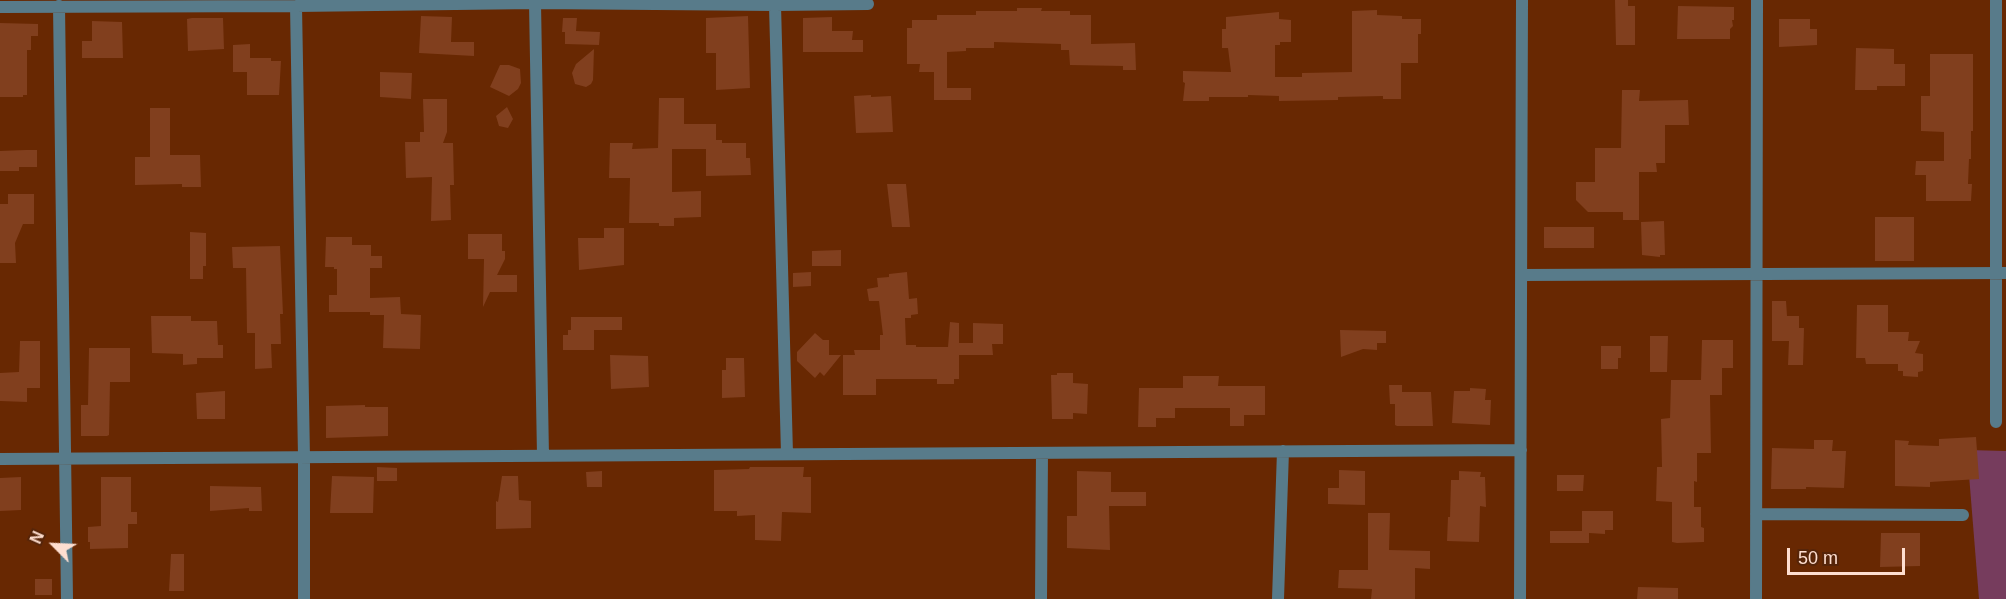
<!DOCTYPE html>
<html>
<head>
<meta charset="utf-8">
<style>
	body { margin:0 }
	#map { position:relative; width:2006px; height:599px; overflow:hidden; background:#682802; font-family:Arial,sans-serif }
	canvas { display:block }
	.north { position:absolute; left:24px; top:515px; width:60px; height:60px; -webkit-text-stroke:4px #552409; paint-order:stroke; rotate:294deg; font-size:16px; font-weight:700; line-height:24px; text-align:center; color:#feded0 }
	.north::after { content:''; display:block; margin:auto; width:21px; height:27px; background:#feded0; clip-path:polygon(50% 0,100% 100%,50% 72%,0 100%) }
	.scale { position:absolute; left:1787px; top:548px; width:118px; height:27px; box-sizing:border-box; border:3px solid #feded0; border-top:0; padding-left:8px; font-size:18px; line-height:21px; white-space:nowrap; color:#feded0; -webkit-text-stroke:4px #552409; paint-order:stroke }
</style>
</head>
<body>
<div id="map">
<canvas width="2006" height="599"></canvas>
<div class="north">N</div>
<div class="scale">50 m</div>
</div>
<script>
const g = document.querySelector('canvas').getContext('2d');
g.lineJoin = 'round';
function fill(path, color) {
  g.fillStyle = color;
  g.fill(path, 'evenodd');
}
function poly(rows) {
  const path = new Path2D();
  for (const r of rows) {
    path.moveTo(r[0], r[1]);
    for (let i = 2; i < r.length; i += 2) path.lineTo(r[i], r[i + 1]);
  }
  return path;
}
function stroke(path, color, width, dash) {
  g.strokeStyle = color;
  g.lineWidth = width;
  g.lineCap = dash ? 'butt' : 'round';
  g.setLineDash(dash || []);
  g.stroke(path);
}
const green = poly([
	[1967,450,2006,451,2006,599,1979,599]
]);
const building = poly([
	[1615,0,1628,0,1628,6,1635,6,1635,45,1616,45],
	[1678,6,1734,7,1734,20,1732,20,1733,26,1730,29,1730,39,1677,39],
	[1017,8,1042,8,1041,11,1070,11,1070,15,1091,15,1091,44,1135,43,1136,70,1123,70,1123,66,1070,65,1069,50,1061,50,1061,44,994,42,994,48,966,48,966,51,947,52,947,88,971,88,971,100,934,100,934,72,919,72,920,64,907,64,907,28,912,28,912,20,937,20,937,15,976,15,976,11,1017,11],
	[1377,10,1377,15,1402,16,1402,19,1421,19,1421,34,1418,34,1418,63,1401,63,1401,99,1383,99,1383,96,1338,97,1338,100,1279,101,1279,96,1248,95,1248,97,1209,97,1209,101,1183,101,1185,83,1183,82,1183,71,1231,72,1228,48,1222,48,1222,29,1226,29,1226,17,1279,12,1279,19,1291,20,1291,42,1280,42,1280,45,1275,45,1275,77,1302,77,1302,73,1352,72,1352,11],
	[421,16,452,17,451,42,474,42,474,56,419,53],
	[748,16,750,88,716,90,716,53,706,53,706,18],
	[832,17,832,31,853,31,852,40,863,40,863,52,803,52,803,18],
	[192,18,223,18,224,49,188,51,187,19],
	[563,18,577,18,576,31,600,32,599,45,565,44,565,32,562,32],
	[1779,19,1810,19,1810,29,1817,29,1817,45,1779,47],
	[92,21,122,22,123,58,82,58,82,41,92,41],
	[0,23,38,24,38,36,31,36,31,50,27,50,27,95,23,95,23,97,0,97],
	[250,44,250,58,271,58,271,61,281,61,279,95,247,95,247,72,233,72,233,45],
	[1856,48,1894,49,1894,64,1905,64,1905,86,1877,86,1877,90,1855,90],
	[594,49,593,80,591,84,586,87,575,84,572,73,576,64],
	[1930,54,1973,54,1973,131,1971,131,1971,159,1969,159,1968,184,1972,184,1971,201,1926,201,1926,175,1915,175,1916,161,1944,161,1944,132,1921,131,1921,96,1930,96],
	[500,65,509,65,520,69,521,83,518,89,509,96,490,87],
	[380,72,412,73,411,99,380,97],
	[1622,90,1640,90,1639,101,1688,100,1689,125,1665,125,1665,163,1656,163,1657,172,1639,172,1639,220,1623,220,1623,212,1588,212,1576,200,1576,182,1595,182,1595,148,1621,148],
	[871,95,871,97,891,96,893,132,856,133,854,96],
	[659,98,684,98,684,124,716,124,716,140,722,140,722,143,746,143,746,158,750,158,751,175,706,176,706,149,672,149,672,192,701,191,701,217,674,218,674,226,659,226,659,223,629,223,630,178,609,178,610,143,633,143,632,149,658,148],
	[423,99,447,99,447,132,443,143,453,143,454,185,450,185,451,220,431,221,432,177,406,178,405,142,420,142,420,132,424,132],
	[507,107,513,119,508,128,499,126,496,116],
	[150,108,170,108,170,155,200,155,201,187,182,187,182,184,135,185,135,157,150,157],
	[26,150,37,150,37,167,19,167,19,171,0,171,0,151],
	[887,184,906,184,910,227,892,227],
	[8,194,34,194,34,224,23,224,15,243,16,263,0,263,0,204,8,204],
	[1875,217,1914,217,1914,261,1875,261],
	[1664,221,1665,255,1660,255,1660,257,1642,255,1641,222],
	[1544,227,1594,227,1594,248,1544,248],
	[604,228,624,228,624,265,579,270,578,238,604,238],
	[190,232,206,233,206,266,203,266,203,279,190,279],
	[468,234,502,234,502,251,505,251,505,259,497,275,517,275,517,292,490,292,483,307,484,259,468,259],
	[326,237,352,237,352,245,371,245,371,256,382,256,382,268,370,268,370,298,400,297,401,314,421,315,420,349,383,348,384,315,370,315,370,312,329,312,329,295,337,295,337,269,334,269,334,267,325,267],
	[280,246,283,314,280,314,281,344,271,344,272,368,255,369,255,333,247,333,246,268,233,268,232,247],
	[841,250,841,266,812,266,812,251],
	[811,272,811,286,793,287,793,273],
	[907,272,909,299,917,298,918,314,911,315,911,318,905,318,906,345,916,345,916,347,948,347,950,322,959,323,959,343,973,343,973,323,1003,324,1003,344,992,344,993,355,959,355,959,379,954,379,954,384,937,384,937,379,876,379,876,395,843,395,843,355,855,355,854,350,880,350,880,335,883,335,879,301,869,301,867,289,878,287,877,278,889,277,889,274],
	[1772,301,1786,301,1787,316,1799,316,1799,328,1804,328,1803,365,1788,365,1789,341,1772,341],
	[1857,305,1888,305,1888,332,1909,332,1908,341,1920,341,1915,353,1923,354,1923,371,1918,372,1918,377,1903,376,1903,371,1898,371,1898,364,1866,364,1865,358,1856,358],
	[151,316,191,316,191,321,217,321,218,345,223,345,223,358,197,358,197,364,183,365,183,354,152,353],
	[571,317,622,317,622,330,594,330,594,350,563,350,563,335,568,335,568,330,571,330],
	[1340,330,1386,331,1386,343,1377,343,1377,350,1363,349,1341,357],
	[815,333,823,340,829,340,829,355,841,355,824,376,820,372,815,378,797,361,797,352],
	[1650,336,1668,336,1667,372,1650,372],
	[1702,340,1733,340,1733,368,1722,368,1722,395,1710,395,1711,453,1697,453,1697,482,1694,481,1694,507,1701,507,1701,527,1704,528,1704,542,1677,543,1672,542,1672,502,1656,501,1657,467,1662,467,1661,419,1670,418,1671,380,1701,380],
	[20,341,40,341,40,388,27,388,27,402,0,401,0,373,19,372],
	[1601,346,1621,346,1621,358,1618,358,1618,369,1601,369],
	[89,348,130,348,130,382,110,382,109,435,107,436,81,436,81,405,88,405],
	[610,355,648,356,649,387,611,389],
	[726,358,744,358,745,397,722,398,722,370,726,370],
	[1057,373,1073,373,1073,383,1088,384,1087,414,1073,413,1073,419,1052,419,1051,375,1057,375],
	[1183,376,1219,376,1218,386,1265,386,1265,415,1244,415,1244,426,1230,426,1230,408,1175,408,1175,418,1156,418,1156,427,1138,427,1139,388,1183,388],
	[1389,385,1402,385,1402,392,1431,392,1433,426,1397,426,1395,425,1395,404,1390,404],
	[1470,388,1486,389,1485,400,1491,400,1490,425,1452,423,1454,391,1470,391],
	[225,391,225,419,197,419,196,393],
	[365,405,365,407,388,407,388,436,326,438,326,406],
	[1976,437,1979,479,1930,482,1930,487,1895,486,1895,440,1909,441,1908,445,1939,446,1939,439],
	[1814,440,1833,440,1832,451,1846,451,1844,488,1806,487,1806,489,1771,489,1772,448,1814,449],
	[377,467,397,468,397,481,377,481],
	[750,467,804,467,803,477,811,477,811,513,782,512,781,541,755,540,755,515,737,516,737,511,714,511,714,470,749,469],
	[1339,470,1365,471,1365,505,1328,504,1328,488,1339,488],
	[602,471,602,487,587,487,586,472],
	[1077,471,1111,472,1111,492,1146,492,1146,506,1109,506,1110,550,1067,548,1067,516,1077,516],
	[1459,471,1481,472,1480,477,1485,477,1486,507,1480,506,1479,542,1447,541,1448,517,1450,517,1451,480,1459,480],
	[1557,475,1584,475,1583,491,1557,491],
	[332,476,374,477,373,513,330,513],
	[502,476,518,476,519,500,531,501,531,528,496,529,496,501,498,502],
	[21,477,21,510,0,511,0,478],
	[101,477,131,477,131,512,137,512,137,524,128,524,128,548,90,549,90,542,88,542,88,527,101,526],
	[210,486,261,487,262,511,249,511,249,508,210,511],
	[1582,511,1613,511,1613,530,1605,530,1605,534,1589,533,1589,543,1550,543,1550,531,1582,531],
	[1368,513,1390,513,1389,550,1430,551,1430,569,1415,568,1415,599,1371,599,1372,589,1338,588,1339,570,1368,570],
	[1881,533,1920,533,1920,566,1880,567],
	[171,554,184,554,184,591,169,591],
	[35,579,52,579,52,595,35,595],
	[1638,587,1678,588,1678,599,1637,599]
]);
const street = poly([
	[1996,0,1996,422],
	[535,3,543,456],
	[775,5,868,4],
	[59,6,67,599],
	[296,6,304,457,304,599],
	[0,7,296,6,535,3,775,5,787,454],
	[1521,275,2006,273],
	[0,459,1521,450],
	[1756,514,1963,515],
	[1041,599,1042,453],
	[1278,599,1283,451],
	[1520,599,1522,0],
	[1756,599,1757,0]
]);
fill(green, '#763c5d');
fill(building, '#813f1e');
stroke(street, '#587b8a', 12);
</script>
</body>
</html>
